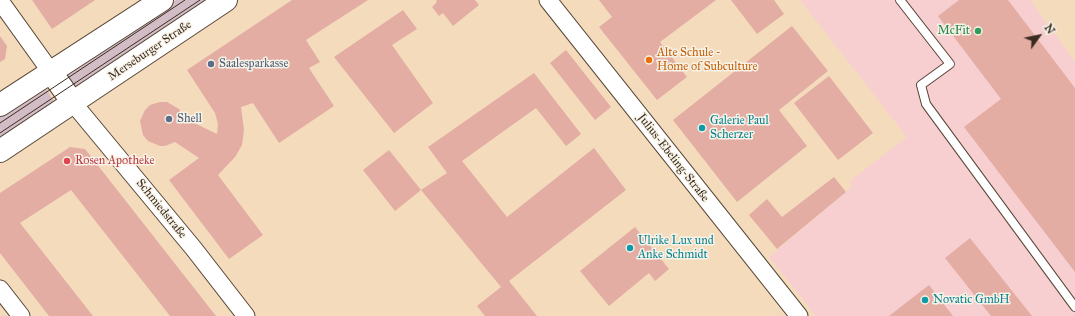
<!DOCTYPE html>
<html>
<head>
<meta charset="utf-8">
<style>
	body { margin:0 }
	#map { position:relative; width:1075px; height:316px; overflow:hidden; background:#f3dbbc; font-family:"IM FELL Great Primer",serif }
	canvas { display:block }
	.north { position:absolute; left:1019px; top:16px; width:40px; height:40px; -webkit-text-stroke:3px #f7f3e8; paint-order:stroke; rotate:57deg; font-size:11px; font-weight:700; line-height:16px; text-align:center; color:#3b2a1e }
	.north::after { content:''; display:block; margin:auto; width:14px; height:18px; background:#3b2a1e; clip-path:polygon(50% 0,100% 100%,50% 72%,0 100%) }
</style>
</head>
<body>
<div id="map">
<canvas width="1075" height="316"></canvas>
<div class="north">N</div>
</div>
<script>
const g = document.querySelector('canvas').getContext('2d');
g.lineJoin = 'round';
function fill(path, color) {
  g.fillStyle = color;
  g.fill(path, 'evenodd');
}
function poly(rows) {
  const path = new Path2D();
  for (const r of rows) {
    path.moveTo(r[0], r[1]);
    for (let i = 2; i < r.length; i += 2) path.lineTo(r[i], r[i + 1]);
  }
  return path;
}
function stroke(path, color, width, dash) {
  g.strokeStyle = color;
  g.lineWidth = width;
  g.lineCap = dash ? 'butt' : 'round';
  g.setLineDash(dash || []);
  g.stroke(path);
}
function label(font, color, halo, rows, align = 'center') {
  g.font = font + ' "IM FELL Great Primer",serif';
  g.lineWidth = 3;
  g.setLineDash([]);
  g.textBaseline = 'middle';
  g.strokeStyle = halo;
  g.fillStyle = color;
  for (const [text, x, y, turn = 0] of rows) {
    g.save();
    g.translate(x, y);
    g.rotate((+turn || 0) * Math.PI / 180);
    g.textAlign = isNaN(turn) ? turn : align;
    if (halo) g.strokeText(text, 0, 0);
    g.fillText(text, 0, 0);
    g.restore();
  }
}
const built = poly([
	[800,0,1030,0,1075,62,1075,316,816,316,769,257,846,192,852,186,850,181,907,137]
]);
const industrial = poly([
	[176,0,210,0,72,92,61,76],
	[45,86,54,102,0,138,0,116]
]);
const building = poly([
	[32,0,95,0,52,29],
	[292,0,368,0,306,40,320,62,309,68,334,106,279,143,253,103,241,107,244,130,242,145,235,157,218,175,263,235,229,259,169,180,199,158,175,142,165,146,160,146,148,141,143,135,140,121,145,110,150,105,160,102,167,102,179,109,184,118,217,134,218,124,215,113,187,70],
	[436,0,475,0,479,5,453,26,443,13,439,16,432,7,437,2],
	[599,0,716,0,660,42,687,77,657,100,599,27,612,17],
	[731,0,774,0,784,14,757,34],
	[959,0,1008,0,1075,88,1075,272,964,127,1001,99,938,16],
	[403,10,417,29,392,45,433,103,394,133,334,57],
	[792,26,828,71,779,110,807,146,737,202,673,120],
	[0,36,7,46,5,59,0,62],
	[566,50,611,107,595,120,550,63],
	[534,73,581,134,566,146,536,108,462,161,507,217,594,148,626,190,509,281,537,316,485,316,477,306,501,287,421,190,447,173,428,147],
	[829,76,873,133,838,160,794,103],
	[70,147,85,149,216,316,170,316,71,190,20,223,93,316,49,316,0,253,0,193],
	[389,150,421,190,395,211,363,170],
	[834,177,846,192,777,249,749,215,767,199,782,217],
	[635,227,669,269,655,281,649,273,609,306,580,271],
	[970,238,1032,316,991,316,945,258],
	[929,285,953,316,889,316]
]);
const service = poly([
	[900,0,950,64,921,85,926,104,1075,307]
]);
const minor = poly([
	[548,0,799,316],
	[0,1,51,72],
	[73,103,194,249,246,316],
	[0,289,21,316]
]);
const primary = poly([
	[51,72,73,103],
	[0,105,162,0],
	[0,151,226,0]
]);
const tram = poly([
	[0,123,185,0],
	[0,133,200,0]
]);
const markers = [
	[978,31,4,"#2e9e5b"],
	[649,60,4,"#e8710a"],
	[211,64,4,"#5c6f8a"],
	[169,119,4,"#5c6f8a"],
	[702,128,4,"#0f9aa8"],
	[67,161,4,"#e0444e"],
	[630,248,4,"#0f9aa8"],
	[925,300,4,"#0f9aa8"]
];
const leisureNames = [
	["McFit",970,31]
];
const streetNames = [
	["Merseburger Straße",150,51,-34],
	["Julius-Ebeling-Straße",673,158,52],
	["Schmiedstraße",161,209,51]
];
const foodNames = [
	["Alte Schule -",657,53],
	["Home of Subculture",657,67]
];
const serviceNames = [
	["Saalesparkasse",219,64],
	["Shell",177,119]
];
const cultureNames = [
	["Galerie Paul",710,121],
	["Scherzer",710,135],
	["Ulrike Lux und",638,241],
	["Anke Schmidt",638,255],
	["Novatic GmbH",933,300]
];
const healthNames = [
	["Rosen Apotheke",75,161]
];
fill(built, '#f7cfd1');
fill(industrial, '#d2bdc6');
fill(building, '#e4ada3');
stroke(service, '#574536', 10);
stroke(minor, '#574536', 19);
stroke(primary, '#574536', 24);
stroke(service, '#fff', 8);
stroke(minor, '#fff', 17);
stroke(primary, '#fff', 22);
stroke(tram, '#3b2a1e', 1);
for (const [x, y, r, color] of markers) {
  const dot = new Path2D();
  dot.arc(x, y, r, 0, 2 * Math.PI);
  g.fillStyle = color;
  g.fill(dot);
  stroke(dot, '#f7f3e8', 1.5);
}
label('12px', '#27864d', '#f7f3e8', leisureNames, 'right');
label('12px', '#3b2a1e', '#f7f3e8', streetNames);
label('12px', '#c56008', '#f7f3e8', foodNames, 'left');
label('12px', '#4e5e75', '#f7f3e8', serviceNames, 'left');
label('12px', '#0d838f', '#f7f3e8', cultureNames, 'left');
label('12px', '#be3a42', '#f7f3e8', healthNames, 'left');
</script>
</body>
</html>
